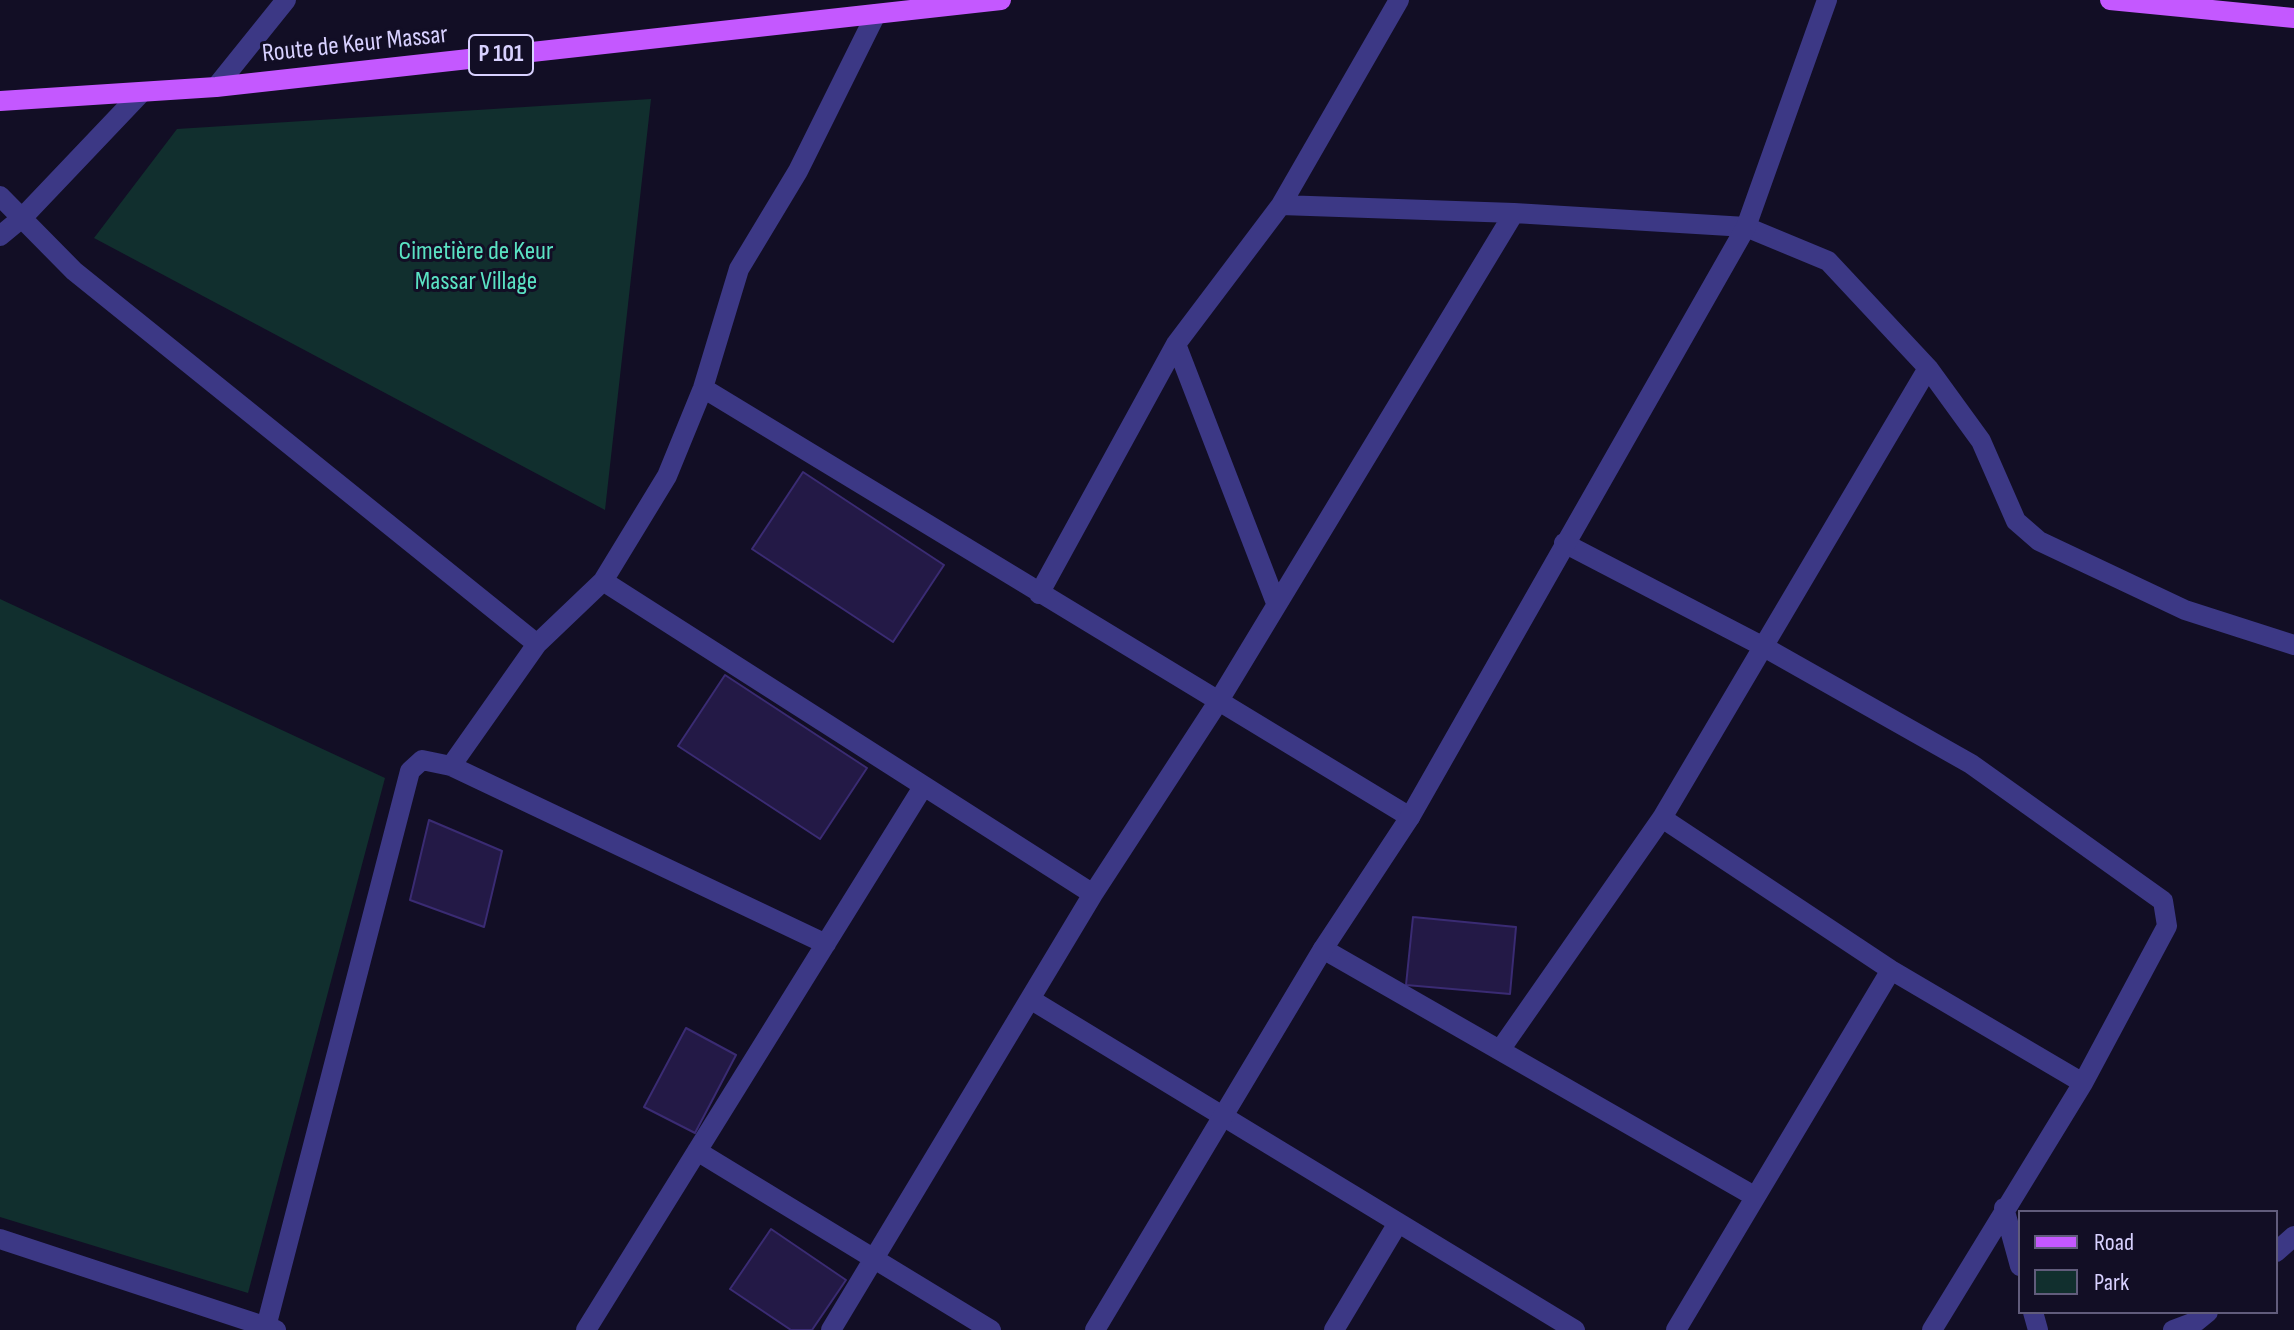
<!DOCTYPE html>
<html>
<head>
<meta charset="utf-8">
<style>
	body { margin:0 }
	#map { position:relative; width:2294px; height:1330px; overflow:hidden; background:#120e25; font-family:"Sofia Sans Condensed",sans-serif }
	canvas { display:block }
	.legend { position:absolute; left:2018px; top:1210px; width:260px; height:104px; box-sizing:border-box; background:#120e25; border:2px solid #615c7c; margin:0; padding:10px 14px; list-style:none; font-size:24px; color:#d8d1ff }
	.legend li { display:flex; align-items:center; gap:16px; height:40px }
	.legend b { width:40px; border:2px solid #615c7c }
</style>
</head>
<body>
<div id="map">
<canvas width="2294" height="1330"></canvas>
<ul class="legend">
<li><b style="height:10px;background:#c458ff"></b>Road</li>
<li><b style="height:22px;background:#112f2e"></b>Park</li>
</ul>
</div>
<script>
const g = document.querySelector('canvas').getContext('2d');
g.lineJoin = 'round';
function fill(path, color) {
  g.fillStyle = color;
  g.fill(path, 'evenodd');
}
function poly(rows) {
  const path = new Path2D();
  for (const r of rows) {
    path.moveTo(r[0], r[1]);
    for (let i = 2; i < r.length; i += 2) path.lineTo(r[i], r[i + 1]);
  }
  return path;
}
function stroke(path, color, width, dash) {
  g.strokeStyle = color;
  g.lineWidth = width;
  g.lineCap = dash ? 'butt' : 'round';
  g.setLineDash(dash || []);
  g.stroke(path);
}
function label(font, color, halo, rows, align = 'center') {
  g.font = font + ' "Sofia Sans Condensed",sans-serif';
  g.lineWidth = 6;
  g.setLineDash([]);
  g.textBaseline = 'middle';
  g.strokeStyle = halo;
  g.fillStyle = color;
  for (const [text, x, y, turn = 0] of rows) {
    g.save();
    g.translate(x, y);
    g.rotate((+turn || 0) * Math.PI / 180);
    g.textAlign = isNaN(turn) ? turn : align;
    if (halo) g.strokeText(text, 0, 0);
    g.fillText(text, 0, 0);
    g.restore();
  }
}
const green = poly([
	[651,99,605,510,94,238,177,129],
	[0,599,385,778,248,1293,0,1217]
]);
const building = poly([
	[803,472,944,565,893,642,752,549,803,472],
	[725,675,867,768,820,839,678,746,725,675],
	[429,820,502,851,484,927,410,900,429,820],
	[1413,917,1516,927,1510,994,1406,985,1413,917],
	[686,1028,736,1055,695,1133,644,1107,686,1028],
	[771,1229,846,1280,812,1330,791,1330,730,1289,771,1229]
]);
const minor = poly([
	[216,87,286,0],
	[0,196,74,271,537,644],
	[1281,205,1514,213,1746,227,1828,261,1928,368,1981,441,2016,521,2039,541,2185,610,2294,645],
	[0,236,23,217,140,94],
	[1176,344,1276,603],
	[703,388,1410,817],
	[1564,543,1764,647,1971,764,2163,901,2167,926,2083,1083,1932,1330],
	[603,581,1093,894],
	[1039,594,1176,344,1281,205,1399,0],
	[451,766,537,644,603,581,667,476,703,388,739,269,798,171,876,14],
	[1662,818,1891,970,2083,1083],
	[1323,949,1754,1196],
	[1030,999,1575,1330],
	[1500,1050,1662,818,1928,368],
	[697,1151,991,1330],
	[2004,1208,2020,1266],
	[0,1239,276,1330],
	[2276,1252,2294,1236],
	[2033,1312,2038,1330],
	[266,1327,410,771,422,760,451,766,826,944],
	[586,1330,923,787],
	[831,1330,1093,894,1218,702,1514,213],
	[1334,1330,1398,1223],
	[1676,1330,1891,970],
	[2173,1330,2197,1321,2208,1312]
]);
const tertiary = poly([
	[1095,1330,1323,949,1410,817,1746,227,1827,0]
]);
const primary = poly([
	[2110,0,2294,18],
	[0,101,216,87,1001,0]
]);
const shields = [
	[501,55,64]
];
const shieldNames = [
	["P 101",501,55]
];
const streetNames = [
	["Route de Keur Massar",355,45,-6]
];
const parkNames = [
	["Cimetière de Keur",476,252],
	["Massar Village",476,282]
];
fill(green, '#112f2e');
fill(building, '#231946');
stroke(building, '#3a2b73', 2);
stroke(minor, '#3c3885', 20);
stroke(tertiary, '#3c3885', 20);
stroke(primary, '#c458ff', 20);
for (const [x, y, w] of shields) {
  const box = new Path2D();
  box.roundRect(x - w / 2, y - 20, w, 40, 6);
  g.fillStyle = '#120e25';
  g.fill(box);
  stroke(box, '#d8d1ff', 2);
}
label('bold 24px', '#d8d1ff', null, shieldNames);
label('26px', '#d8d1ff', '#120e25', streetNames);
label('26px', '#5ae2c3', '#120e25', parkNames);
</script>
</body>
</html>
